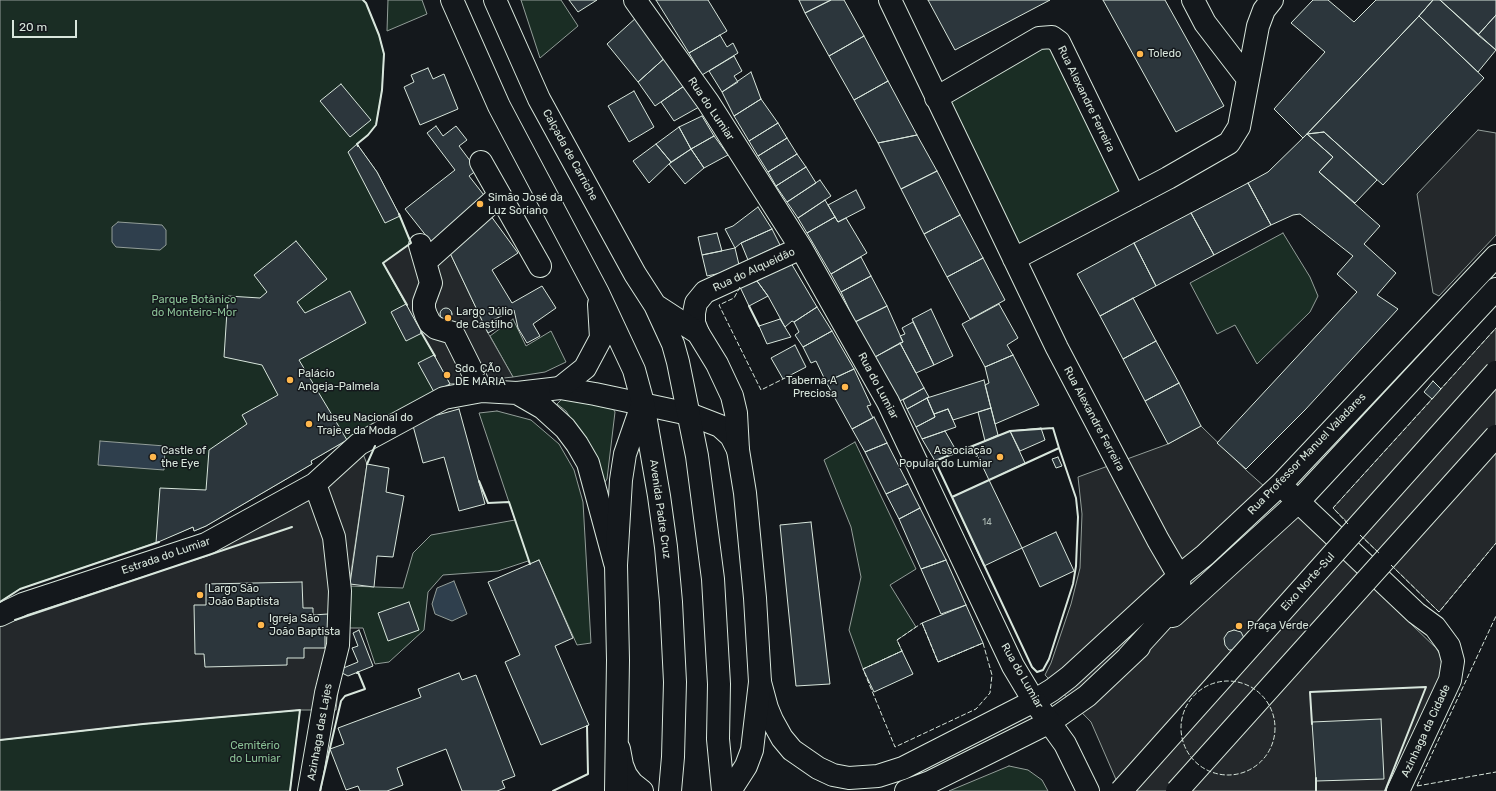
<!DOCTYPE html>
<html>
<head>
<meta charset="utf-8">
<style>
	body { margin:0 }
	#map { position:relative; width:1496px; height:791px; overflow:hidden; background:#14181c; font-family:Rubik,sans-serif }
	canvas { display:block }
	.scale { position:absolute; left:12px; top:20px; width:65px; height:18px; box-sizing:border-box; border:2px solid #d8e6dc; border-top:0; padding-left:5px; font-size:12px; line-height:14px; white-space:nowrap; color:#d8e6dc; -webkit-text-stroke:3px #14181c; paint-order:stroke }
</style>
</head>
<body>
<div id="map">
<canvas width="1496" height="791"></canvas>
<div class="scale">20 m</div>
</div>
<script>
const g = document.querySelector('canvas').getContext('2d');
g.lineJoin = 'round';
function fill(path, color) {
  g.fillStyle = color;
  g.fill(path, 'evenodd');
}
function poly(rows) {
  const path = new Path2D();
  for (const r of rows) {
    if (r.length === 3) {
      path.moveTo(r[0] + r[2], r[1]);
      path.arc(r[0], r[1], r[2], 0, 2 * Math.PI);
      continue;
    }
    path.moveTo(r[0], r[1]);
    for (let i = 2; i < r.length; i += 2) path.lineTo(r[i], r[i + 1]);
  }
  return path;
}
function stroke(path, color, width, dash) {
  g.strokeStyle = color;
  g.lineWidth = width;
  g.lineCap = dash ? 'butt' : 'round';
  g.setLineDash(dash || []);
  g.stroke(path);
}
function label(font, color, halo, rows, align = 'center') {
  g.font = font + ' Rubik,sans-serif';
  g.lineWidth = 3;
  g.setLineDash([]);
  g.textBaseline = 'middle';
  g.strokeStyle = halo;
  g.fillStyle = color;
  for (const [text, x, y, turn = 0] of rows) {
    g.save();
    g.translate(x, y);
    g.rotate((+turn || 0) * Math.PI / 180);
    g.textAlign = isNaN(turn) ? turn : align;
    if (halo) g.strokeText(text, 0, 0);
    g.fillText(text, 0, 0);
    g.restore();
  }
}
const green = poly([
	[0,0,363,0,366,3,379,35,384,54,382,90,376,125,368,135,357,144,377,172,400,216,411,243,383,263,450,384,335,447,311,461,312,464,206,526,194,531,193,527,149,545,20,589,0,602,0,0],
	[388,0,422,0,427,14,387,31,388,0],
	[521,0,561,0,578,26,540,58,521,0],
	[1046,36,1134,196,1014,259,936,98,1046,36],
	[1283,233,1310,277,1318,296,1310,312,1257,364,1235,325,1217,334,1190,283,1283,233],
	[513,319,526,346,551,331,566,362,545,372,513,377,490,336,513,319],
	[564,397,611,405,615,412,607,479,603,485,585,441,566,411,557,404,564,397],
	[497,411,531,420,559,444,574,470,583,502,591,643,577,645,539,560,530,564,528,561,498,571,443,575,428,592,424,630,389,662,375,664,363,628,345,628,349,586,403,588,413,553,431,535,515,520,479,413,497,411],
	[855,442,916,569,890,585,916,627,897,640,902,651,863,669,849,630,861,577,851,527,824,460,855,442],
	[300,710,290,791,0,791,0,740,143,724,300,710],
	[1009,766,1028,770,1042,780,1048,791,949,791,1009,766]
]);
const parking = poly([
	[1478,130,1496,133,1496,235,1439,296,1433,293,1417,194,1478,130],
	[431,242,450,253,488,333,513,377,450,384,383,263,411,243,431,242],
	[1496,328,1496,543,1439,612,1333,508,1496,328],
	[1201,426,1247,471,1310,527,1436,648,1441,656,1442,673,1388,791,1121,791,1091,722,1045,675,1051,663,1071,604,1080,568,1082,514,1078,477,1168,444,1201,426],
	[359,444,367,464,349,586,336,710,300,710,143,724,0,740,0,615,206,544,359,444]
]);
const water = poly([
	[118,222,162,225,166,230,166,245,160,250,116,247,112,242,112,227,118,222],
	[100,441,165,446,164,470,98,465,100,441],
	[454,581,467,614,452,621,435,614,432,604,437,588,454,581]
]);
const building = poly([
	[569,0,597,0,578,12,569,0],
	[656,0,708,0,727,31,689,53,656,0],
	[799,0,831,0,805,13,799,0],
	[831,0,844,0,864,36,829,56,805,13,831,0],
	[928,0,1050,0,955,50,928,0],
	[1103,0,1165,0,1224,106,1176,132,1103,0],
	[1313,0,1328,0,1354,22,1376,0,1433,0,1419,16,1303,138,1274,109,1325,52,1291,23,1313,0],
	[1433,0,1440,0,1496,50,1478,72,1419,16,1433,0],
	[1440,0,1496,0,1496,15,1478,35,1440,0],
	[1496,15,1496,50,1478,35,1496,15],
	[1419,16,1484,78,1383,185,1324,132,1307,134,1419,16],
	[637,17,667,56,638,82,607,44,637,17],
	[720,35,727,47,733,43,738,53,702,75,689,53,720,35],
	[864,36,888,81,854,100,829,56,864,36],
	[667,56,684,86,655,106,638,82,667,56],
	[734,56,742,71,734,76,738,82,722,92,709,71,734,56],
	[428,68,433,79,444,74,458,109,420,125,404,87,414,82,411,75,428,68],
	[751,72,761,99,734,116,722,92,751,72],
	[888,81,917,135,878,143,854,100,888,81],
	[341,84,371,120,350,137,320,101,341,84],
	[684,86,699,107,674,121,661,102,684,86],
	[634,91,654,127,629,142,608,106,634,91],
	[761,99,778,123,749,141,734,116,761,99],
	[702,116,714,136,691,149,679,127,702,116],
	[778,123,787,138,758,156,749,141,778,123],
	[436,126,443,136,456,126,467,140,459,146,477,170,469,176,487,199,431,242,405,209,455,170,427,133,436,126],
	[679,127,691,149,671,162,656,144,679,127],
	[1324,132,1377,180,1355,203,1319,172,1333,157,1307,134,1324,132],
	[1307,134,1333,157,1319,172,1380,226,1364,244,1396,273,1377,295,1398,309,1305,410,1246,469,1217,443,1357,292,1337,274,1353,256,1300,214,1293,215,1271,225,1248,183,1268,172,1307,134],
	[917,135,937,171,901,189,878,143,917,135],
	[714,136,728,155,704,168,691,149,714,136],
	[787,138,797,154,768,172,758,156,787,138],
	[357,144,377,172,400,216,385,223,348,152,357,144],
	[656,144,671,162,649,183,633,161,656,144],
	[691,149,704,168,685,184,669,164,691,149],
	[797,154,806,167,776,186,768,172,797,154],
	[806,167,816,183,787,202,776,186,806,167],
	[937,171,960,215,924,234,901,189,937,171],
	[820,180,831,196,798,218,787,202,820,180],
	[1248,183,1271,225,1214,255,1191,213,1248,183],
	[856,190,865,208,838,222,828,205,856,190],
	[825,200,835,217,807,233,798,218,825,200],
	[758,207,772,229,741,243,735,248,725,229,733,226,758,207],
	[488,212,518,253,492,270,512,303,542,286,556,308,533,324,540,336,527,343,518,328,514,310,493,320,497,328,488,333,450,253,488,212],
	[1191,213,1214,255,1156,286,1134,243,1191,213],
	[960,215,983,258,947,277,924,234,960,215],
	[835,217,838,222,846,218,867,253,831,274,807,233,835,217],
	[772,229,780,245,748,260,741,243,772,229],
	[717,233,722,251,702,255,698,237,717,233],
	[296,241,327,279,297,302,305,313,350,291,366,323,299,360,347,440,311,461,312,464,206,526,194,531,193,527,156,543,160,488,206,490,209,450,247,424,242,415,278,395,262,365,224,357,228,296,260,298,267,292,254,275,296,241],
	[1134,243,1156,286,1100,316,1077,274,1134,243],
	[735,248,740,269,707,276,702,255,735,248],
	[861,257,871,276,841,292,831,274,861,257],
	[983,258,1005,300,970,319,947,277,983,258],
	[791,263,817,307,794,322,792,321,785,327,768,296,757,281,791,263],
	[871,276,887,306,855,322,841,292,871,276],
	[757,281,768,296,749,306,740,287,757,281],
	[1133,298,1156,341,1123,359,1100,316,1133,298],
	[406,304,422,333,406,341,391,312,406,304],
	[999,304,1018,338,1007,345,1013,355,985,367,962,324,999,304],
	[887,306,903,342,875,357,855,322,887,306],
	[817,307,832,331,803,347,795,335,799,332,794,322,817,307],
	[446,314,6],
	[931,309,953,356,934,365,912,319,931,309],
	[780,319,791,337,767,344,759,326,780,319],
	[913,322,934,365,916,373,900,343,903,342,900,336,905,334,902,328,913,322],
	[832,331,854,369,826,382,816,361,811,363,803,347,832,331],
	[1156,341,1179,383,1145,401,1123,359,1156,341],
	[900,343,924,388,900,401,875,357,900,343],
	[795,345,806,367,783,379,771,358,795,345],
	[434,355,450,384,434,392,418,363,434,355],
	[1013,355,1039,405,995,424,985,385,989,383,985,367,1013,355],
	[854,369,871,405,867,406,873,418,852,429,826,382,854,369],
	[984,380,991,408,953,420,948,409,934,414,927,398,984,380],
	[1433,381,1441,389,1432,399,1424,392,1433,381],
	[1179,383,1201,426,1168,444,1145,401,1179,383],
	[924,388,929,397,907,409,903,400,924,388],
	[927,398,935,417,916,427,907,409,927,398],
	[991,408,998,435,985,441,978,412,991,408],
	[459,409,485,504,459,511,444,457,423,463,412,422,459,409],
	[948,409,956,427,922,439,916,427,935,417,934,414,948,409],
	[874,417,887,443,865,452,852,429,874,417],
	[1041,428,1045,440,1020,451,1010,431,1041,428],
	[945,431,957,452,935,461,922,439,945,431],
	[1010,431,1025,463,989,480,973,446,1010,431],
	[887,443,908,484,886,494,865,452,887,443],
	[1058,457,1062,466,1056,468,1052,459,1058,457],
	[367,464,389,468,386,492,404,496,393,557,377,556,374,587,350,584,367,464],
	[989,480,1022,548,984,566,952,497,989,480],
	[908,484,920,508,899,519,886,494,908,484],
	[920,508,946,560,921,569,899,519,920,508],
	[811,522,830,684,796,686,780,525,811,522],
	[1056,532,1074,571,1040,587,1022,548,1056,532],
	[539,560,573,638,555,646,589,725,541,745,505,662,520,655,488,582,539,560],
	[946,560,966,605,941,614,921,569,946,560],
	[302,582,303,608,313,608,313,615,328,614,328,635,325,635,325,648,304,648,304,658,287,658,287,665,205,667,204,654,195,654,194,605,206,605,206,584,302,582],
	[409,602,419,630,388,641,378,613,409,602],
	[966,605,983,643,938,662,922,623,966,605],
	[359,630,373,666,348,676,342,673,341,669,358,662,352,648,358,646,353,633,359,630],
	[1234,630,1241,632,1244,638,1233,650,1229,650,1225,645,1224,638,1228,632,1234,630],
	[902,651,913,674,874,692,863,669,902,651],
	[459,673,462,680,476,675,515,776,502,781,505,788,497,791,462,791,446,749,397,768,403,785,387,791,360,791,358,786,346,790,330,749,344,744,338,728,421,697,418,689,459,673],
	[1381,719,1384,779,1316,781,1312,722,1381,719]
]);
const minor = poly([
	[635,0,708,102,801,248,888,402,1013,666,1034,701,1052,690,1069,677,1179,576,1205,555,1281,484,1496,256],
	[890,0,1057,348,1158,540,1179,576,1180,600,1128,657],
	[1193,0,1205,23,1248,79],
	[936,98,1039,38,1052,37,1059,42,1134,196],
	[481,162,540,266],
	[420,245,431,283,424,302,424,309,426,315,430,323,436,328,453,333,482,391],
	[1014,259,1168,178,1229,143,1239,127,1258,26,1264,10,1272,0],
	[425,262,500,195],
	[698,333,694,323,694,313,696,303,705,292,801,248],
	[517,393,543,408,565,428,577,444,588,463,615,563],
	[1288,492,1416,613,1435,627,1449,646,1453,661,1450,680,1398,791],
	[0,615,23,604,206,544,315,484,359,444,444,398,482,391,517,393,560,388,595,394,689,414,720,426,731,436,738,450],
	[1173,616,1298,502,1496,289],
	[1050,722,1087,696,1139,647],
	[309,791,326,693,338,645,340,591,334,537,315,484]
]);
const major = poly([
	[760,682,767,708,772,720,782,738,792,750,818,768,833,775,849,778,878,776,903,768,1034,701,1065,744,1088,791],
	[619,749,622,765,626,775,632,783,642,791],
	[906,791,930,782,1050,722]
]);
const highway = poly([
	[452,0,499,106,598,293,634,370,643,403,659,496,666,547,671,602,675,682,673,757,670,791],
	[495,0,539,99,635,274,655,305,673,344,678,362,697,456,713,579,719,684,718,739,723,791],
	[655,305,698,333,717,364,732,396,736,413,738,450,745,493,755,598,760,682,752,750,746,766,730,791],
	[560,388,585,368,601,338,599,304],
	[616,791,618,660,616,565,621,480,625,454,642,405]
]);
const highwayBridge = poly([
	[1121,791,1496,372],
	[1177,791,1496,436]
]);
const fence = poly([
	[740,287,734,298,719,305,761,390,783,379],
	[1439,391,1496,328],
	[1348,524,1333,508,1434,397],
	[1360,535,1380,554],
	[1391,565,1439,612,1496,543],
	[922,623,938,662,983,643,992,675,990,693,976,709,895,747,863,669,902,651,897,640,922,623],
	[1228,728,47],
	[1417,786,1496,616],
	[1417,786,1496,772]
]);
const wall = poly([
	[358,146,357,144,368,135,376,125,382,90,384,54,379,35,366,3,363,0],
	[399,214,411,243,383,263,407,305],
	[749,306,759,326],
	[421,332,435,356],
	[1053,428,1059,448,952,497,935,461,1010,431,1053,428],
	[1059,448,1076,498,1078,517,1076,566,1073,584,1049,659,1043,670,1037,672,1032,667,952,497,1059,448],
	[367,464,375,446],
	[479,481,488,503,509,502,530,564],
	[0,602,20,589,159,542],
	[15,620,292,527],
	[1312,724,1310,692,1426,687,1385,791],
	[0,740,143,724,300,710,290,791],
	[1316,778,1316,791],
	[320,791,341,701,345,696,365,689,358,672,357,673],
	[553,791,588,774,587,726]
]);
const markers = [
	[1140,54,4,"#ffb74d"],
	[480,204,4,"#ffb74d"],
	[448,318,4,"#ffb74d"],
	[447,375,4,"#ffb74d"],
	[290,380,4,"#ffb74d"],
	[845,387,4,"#ffb74d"],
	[309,424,4,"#ffb74d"],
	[153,457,4,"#ffb74d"],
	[1000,457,4,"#ffb74d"],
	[200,595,4,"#ffb74d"],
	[261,625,4,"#ffb74d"],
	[1239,626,4,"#ffb74d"]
];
const numberNames = [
	["14",987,522]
];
const poiNames = [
	["Toledo",1148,54],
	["Simão José da",488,198],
	["Luz Soriano",488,211],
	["Largo Júlio",456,312],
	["de Castilho",456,325],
	["Sdo. ÇÃo",455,369],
	["DE MARIA",455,382],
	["Palácio",298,374],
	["Angeja-Palmela",298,387],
	["Taberna A",837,381,"right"],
	["Preciosa",837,394,"right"],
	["Museu Nacional do",317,418],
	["Traje e da Moda",317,431],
	["Castle of",161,451],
	["the Eye",161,464],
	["Associação",992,451,"right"],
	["Popular do Lumiar",992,464,"right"],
	["Largo São",208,589],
	["João Baptista",208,602],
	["Igreja São",269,619],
	["João Baptista",269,632],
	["Praça Verde",1247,626]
];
const streetNames = [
	["Rua Alexandre Ferreira",1086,99,64],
	["Rua do Lumiar",711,109,56],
	["Calçada de Carriche",570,155,61],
	["Rua do Alqueidão",754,270,-25],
	["Rua do Lumiar",878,386,62],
	["Rua Alexandre Ferreira",1094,419,62],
	["Rua Professor Manuel Valadares",1307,454,-46],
	["Avenida Padre Cruz",660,509,82],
	["Estrada do Lumiar",166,556,-19],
	["Eixo Norte-Sul",1308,582,-48],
	["Rua do Lumiar",1022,676,60],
	["Azinhaga da Cidade",1426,731,-65],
	["Azinhaga das Lajes",320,732,-80]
];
const parkNames = [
	["Parque Botânico",194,300],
	["do Monteiro-Mor",194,313],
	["Cemitério",255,746],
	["do Lumiar",255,759]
];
fill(green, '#1a2d24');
stroke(green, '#939e99', 1);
fill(parking, '#24282b');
stroke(parking, '#939e99', 1);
fill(water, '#2f3f4d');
stroke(water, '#939e99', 1);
fill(building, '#2c363c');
stroke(building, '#d8e6dc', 1);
stroke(minor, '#d8e6dc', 24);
stroke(major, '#d8e6dc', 24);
stroke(highway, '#d8e6dc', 24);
stroke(minor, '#14181c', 22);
stroke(major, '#14181c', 22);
stroke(highway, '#14181c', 22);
stroke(highwayBridge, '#d8e6dc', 24, []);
stroke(highwayBridge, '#14181c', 22);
stroke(fence, '#d8e6dc', 1, [5, 2]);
stroke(wall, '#d8e6dc', 2);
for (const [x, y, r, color] of markers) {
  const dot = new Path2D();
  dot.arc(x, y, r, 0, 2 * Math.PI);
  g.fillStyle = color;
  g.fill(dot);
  stroke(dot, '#14181c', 1.5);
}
label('9px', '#adbab4', null, numberNames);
label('11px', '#d8e6dc', '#14181c', poiNames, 'left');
label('11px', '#d8e6dc', '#14181c', streetNames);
label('11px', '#8ac095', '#14181c', parkNames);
</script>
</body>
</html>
